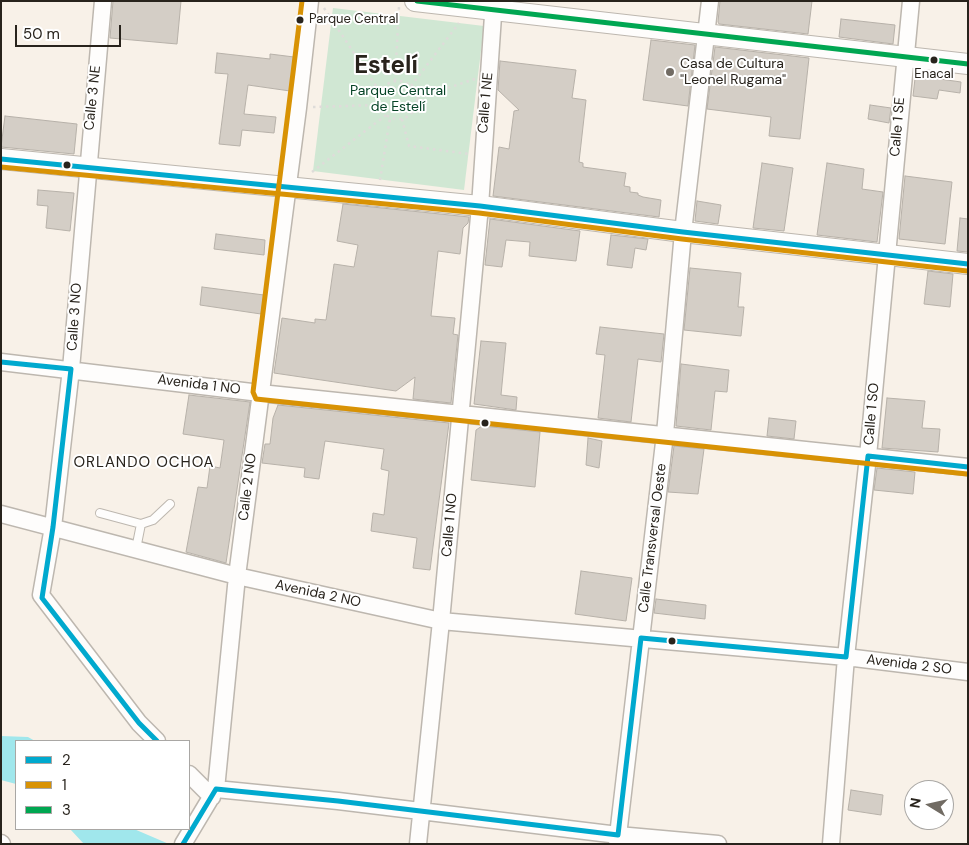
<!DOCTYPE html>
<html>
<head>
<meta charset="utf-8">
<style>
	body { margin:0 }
	#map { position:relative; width:969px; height:845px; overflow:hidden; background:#f8f1e8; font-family:"DM Sans",sans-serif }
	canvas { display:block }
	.frame { position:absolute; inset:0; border:2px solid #28231c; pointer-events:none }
	.legend { position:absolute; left:15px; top:740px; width:175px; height:90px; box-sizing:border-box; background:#fff; border:1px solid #a9a7a4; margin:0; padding:6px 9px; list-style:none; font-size:15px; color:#28231c }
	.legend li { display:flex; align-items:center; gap:10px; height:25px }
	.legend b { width:25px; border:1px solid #a9a7a4 }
	.north { position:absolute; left:904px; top:780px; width:50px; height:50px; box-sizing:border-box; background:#fff; border:1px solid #a9a7a4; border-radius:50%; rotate:279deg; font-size:14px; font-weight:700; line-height:20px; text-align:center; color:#28231c }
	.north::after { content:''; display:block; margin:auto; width:18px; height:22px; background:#716b63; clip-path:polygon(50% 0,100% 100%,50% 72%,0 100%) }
	.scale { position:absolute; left:15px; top:25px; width:106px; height:22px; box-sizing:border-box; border:2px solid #28231c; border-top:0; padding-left:6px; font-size:15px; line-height:18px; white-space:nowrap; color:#28231c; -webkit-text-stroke:4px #fff; paint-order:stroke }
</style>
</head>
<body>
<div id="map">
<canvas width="969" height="845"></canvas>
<div class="frame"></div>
<ul class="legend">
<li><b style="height:6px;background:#00a9ce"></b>2</li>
<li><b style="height:6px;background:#d89204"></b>1</li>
<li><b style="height:6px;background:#00a651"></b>3</li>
</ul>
<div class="north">N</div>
<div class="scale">50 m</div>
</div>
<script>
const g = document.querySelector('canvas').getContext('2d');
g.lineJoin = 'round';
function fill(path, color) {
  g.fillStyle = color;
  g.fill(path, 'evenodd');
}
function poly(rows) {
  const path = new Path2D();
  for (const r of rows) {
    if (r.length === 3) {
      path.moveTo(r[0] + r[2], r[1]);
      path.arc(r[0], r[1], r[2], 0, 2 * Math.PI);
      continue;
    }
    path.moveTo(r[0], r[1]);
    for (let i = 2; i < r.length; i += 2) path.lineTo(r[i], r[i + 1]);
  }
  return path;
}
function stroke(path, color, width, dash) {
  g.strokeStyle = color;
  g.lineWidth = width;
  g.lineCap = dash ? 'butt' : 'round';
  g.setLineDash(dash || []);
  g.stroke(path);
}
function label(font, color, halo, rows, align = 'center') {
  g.font = font + ' "DM Sans",sans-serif';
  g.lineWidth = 4;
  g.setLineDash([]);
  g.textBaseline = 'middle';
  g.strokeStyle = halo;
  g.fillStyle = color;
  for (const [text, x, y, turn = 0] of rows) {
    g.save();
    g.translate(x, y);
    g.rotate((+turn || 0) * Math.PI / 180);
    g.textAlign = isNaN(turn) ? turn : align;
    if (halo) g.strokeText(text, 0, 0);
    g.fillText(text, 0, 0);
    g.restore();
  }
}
const green = poly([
	[333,8,484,26,464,190,313,171]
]);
const water = poly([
	[1,736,28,737,35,741,16,741,16,784,1,780],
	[70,829,134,829,169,844,84,844]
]);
const building = poly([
	[113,1,181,1,177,44,110,38,113,1],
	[720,1,812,1,808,34,719,24,718,22,720,1],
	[841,19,895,25,893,44,839,37,841,19],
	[651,40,695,45,688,106,643,100,651,40],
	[715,47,809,58,800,139,769,136,771,117,707,109,715,47],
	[217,53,270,59,270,54,294,57,290,91,248,85,244,114,276,117,274,133,242,130,240,146,219,144,228,74,215,73,217,53],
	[500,61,576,70,572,98,586,100,579,162,583,163,583,167,626,173,624,186,630,187,630,192,638,193,638,195,643,197,661,200,659,217,493,196,499,147,509,149,514,111,519,110,498,90,500,61],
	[916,70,941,73,940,79,961,82,960,93,939,90,937,99,913,96,916,70],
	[870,105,891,108,889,123,868,119,870,105],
	[5,116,77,124,74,154,1,147,5,116],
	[762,163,793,168,784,231,753,228,762,163],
	[827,163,864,169,862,189,883,192,877,242,817,235,827,163],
	[905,176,952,182,945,244,899,239,905,176],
	[38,190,74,193,70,231,46,228,48,206,37,205,38,190],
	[697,201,721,205,718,224,695,221,697,201],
	[343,204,469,217,468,223,463,228,460,254,438,251,431,316,455,318,453,334,458,335,451,403,413,399,415,377,396,391,274,373,282,318,315,323,315,319,326,320,334,264,354,267,358,245,337,241,343,204],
	[960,218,968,219,968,252,957,251,960,218],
	[490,219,580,231,576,261,529,256,530,242,506,240,502,267,485,265,490,219],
	[216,234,265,240,264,255,214,249,216,234],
	[611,235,648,239,646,250,635,248,632,268,607,265,611,235],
	[690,268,741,273,738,307,744,307,741,336,684,330,690,268],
	[928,271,953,274,950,307,924,304,928,271],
	[202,287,264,295,261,314,200,305,202,287],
	[600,327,664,334,661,362,638,359,631,422,598,418,605,355,596,354,600,327],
	[481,341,506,343,501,395,517,397,516,410,474,404,481,341],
	[681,364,729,370,727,392,715,391,711,430,676,426,681,364],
	[189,395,250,402,226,563,186,552,198,487,207,488,210,466,220,468,224,440,183,434,189,395],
	[887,398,925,401,922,428,940,429,938,452,882,448,887,398],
	[278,405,449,423,430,570,413,568,417,538,371,531,373,513,384,515,389,471,381,469,384,449,325,441,319,479,304,477,305,468,262,463,265,444,270,444,273,418,278,405],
	[769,418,796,421,794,439,767,436,769,418],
	[482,426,540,432,535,487,471,480,476,430,482,426],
	[588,438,602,441,599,468,586,465,588,438],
	[674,446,704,449,698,494,668,492,674,446],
	[877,468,915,472,913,494,874,490,877,468],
	[581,571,632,578,626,621,575,614,581,571],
	[656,599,706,605,705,619,654,613,656,599],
	[851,790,883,795,881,815,848,810,851,790]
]);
const path = poly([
	[324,8,380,92],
	[398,100,19],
	[395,81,399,7],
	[411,86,459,23],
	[417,98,475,79],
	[313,107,379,105],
	[402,119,409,146,469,154],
	[312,172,386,115],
	[380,180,390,118]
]);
const service = poly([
	[100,513,141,524,153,520,170,504],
	[136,549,141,524]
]);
const minor = poly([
	[103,1,71,369,53,527,41,595,139,723,157,741],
	[1,362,260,393,968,467],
	[1,514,237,576,441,621,846,657,968,672],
	[189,774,212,797],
	[216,789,338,801,618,835,718,844],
	[1,843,2,844],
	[183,844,216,789,237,576,298,108,310,1],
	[418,844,441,621,480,206,494,1],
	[617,844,665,434,683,232,710,1],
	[831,844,846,657,868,456,911,1]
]);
const tertiary = poly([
	[415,1,968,64],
	[1,159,480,206,683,232,968,264]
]);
const bus1 = poly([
	[1,159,480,206,683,232,968,264],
	[1,362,71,369,53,527,42,598,139,723,157,741],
	[183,844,216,789,338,801,618,835,641,638,846,657,868,456,968,467]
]);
const bus2 = poly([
	[302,1,253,392,256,399,967,474],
	[1,167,479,213,682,239,967,271]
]);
const bus3 = poly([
	[417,1,968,64]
]);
const markers = [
	[300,20,4.5,"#28231c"],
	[934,60,4.5,"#28231c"],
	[670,72,5,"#716b63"],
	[67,165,4.5,"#28231c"],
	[485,423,4.5,"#28231c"],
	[672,641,4.5,"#28231c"]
];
const busNames = [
	["Parque Central",309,20],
	["Enacal",934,75,"center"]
];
const poiNames = [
	["Casa de Cultura",680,64],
	["\"Leonel Rugama\"",680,80]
];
const parkNames = [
	["Parque Central",398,91],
	["de Estelí",398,107]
];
const streetNames = [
	["Calle 3 NE",93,98,-84],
	["Calle 1 NE",486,103,-85],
	["Calle 1 SE",898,127,-85],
	["Calle 3 NO",75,317,-86],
	["Avenida 1 NO",199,385,7],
	["Calle 1 SO",872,414,-85],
	["Calle 2 NO",248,487,-83],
	["Calle 1 NO",450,525,-85],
	["Calle Transversal Oeste",653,538,-83],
	["Avenida 2 NO",318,594,12],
	["Avenida 2 SO",909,665,7]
];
const neighbourhoodNames = [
	["ORLANDO OCHOA",144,463]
];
const townNames = [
	["Estelí",386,67]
];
fill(green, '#d0e7d3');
fill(water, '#a0e7ec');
fill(building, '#d4cec6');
stroke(building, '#b7b1a9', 1);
stroke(service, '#bdb7af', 10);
stroke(minor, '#bdb7af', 19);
stroke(tertiary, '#bdb7af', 22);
stroke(path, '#dedcd9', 2.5, [2.5, 4]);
stroke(service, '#fefdfc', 8);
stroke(minor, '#fefdfc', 16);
stroke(tertiary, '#fefdfc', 20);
stroke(bus1, '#00a9ce', 5);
stroke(bus2, '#d89204', 5);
stroke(bus3, '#00a651', 5);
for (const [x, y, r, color] of markers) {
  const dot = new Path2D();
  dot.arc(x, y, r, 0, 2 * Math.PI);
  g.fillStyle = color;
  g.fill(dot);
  stroke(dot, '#fff', 2);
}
label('13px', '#28231c', '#fff', busNames, 'left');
label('14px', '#28231c', '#fff', poiNames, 'left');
label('14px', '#064326', '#fff', parkNames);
label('14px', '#28231c', '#fff', streetNames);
g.letterSpacing = '1px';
label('15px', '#28231c', '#fff', neighbourhoodNames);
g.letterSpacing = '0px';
label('bold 24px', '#28231c', '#fff', townNames);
</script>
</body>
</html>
